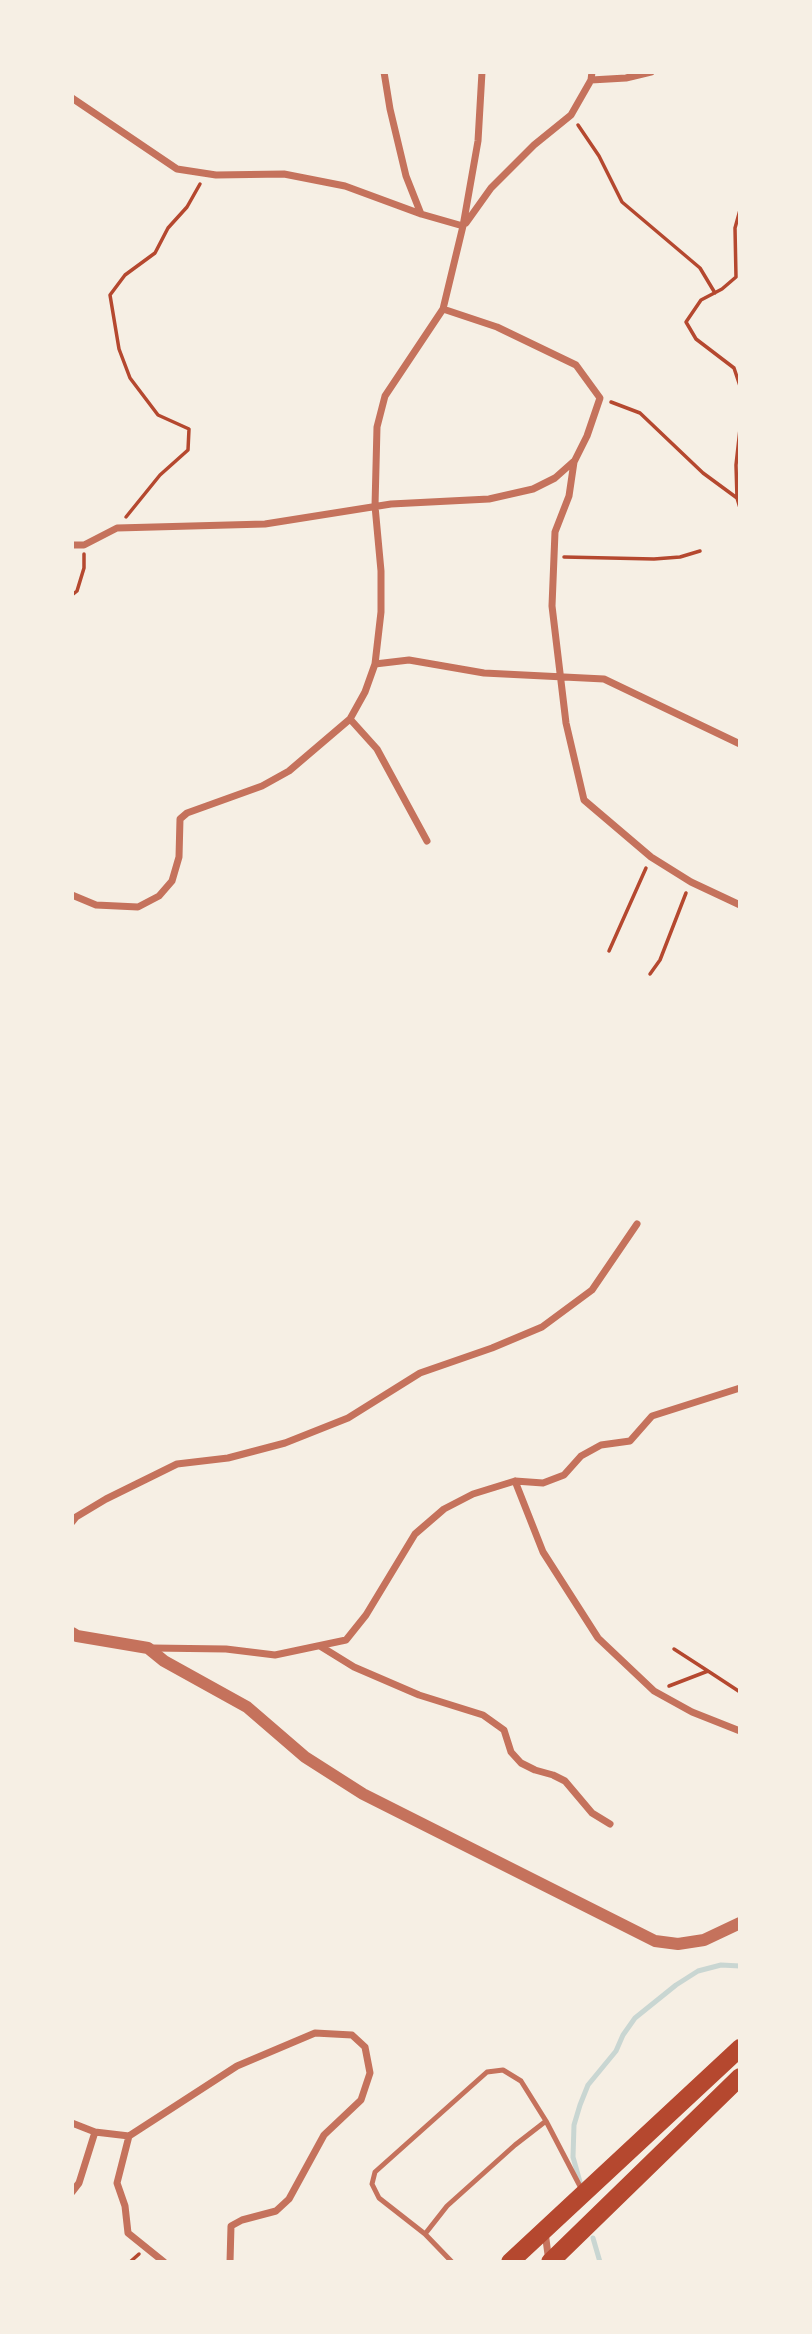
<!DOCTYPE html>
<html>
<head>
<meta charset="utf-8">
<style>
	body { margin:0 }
	#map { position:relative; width:812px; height:2334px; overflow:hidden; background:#f6efe4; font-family:"Exo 2",sans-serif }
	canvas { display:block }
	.frame { position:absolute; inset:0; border:74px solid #f6efe4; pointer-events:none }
</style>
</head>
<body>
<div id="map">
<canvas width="812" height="2334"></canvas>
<div class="frame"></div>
</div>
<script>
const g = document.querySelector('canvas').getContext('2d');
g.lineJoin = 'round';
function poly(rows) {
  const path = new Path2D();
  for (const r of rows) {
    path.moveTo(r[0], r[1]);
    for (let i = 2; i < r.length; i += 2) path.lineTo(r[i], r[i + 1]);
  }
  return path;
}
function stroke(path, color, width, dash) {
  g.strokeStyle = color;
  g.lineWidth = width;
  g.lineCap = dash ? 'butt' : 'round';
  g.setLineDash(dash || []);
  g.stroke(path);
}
const stream = poly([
	[580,2182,573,2157,574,2125,580,2105,588,2085,616,2051,623,2035,635,2018,676,1985,698,1971,721,1965,740,1966],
	[593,2238,600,2262]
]);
const path = poly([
	[578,125,599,156,622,202,700,268,715,293],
	[740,210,735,228,736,277,722,289,701,300,686,322,696,339,734,368,740,386],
	[611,402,640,413,703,473,737,498,740,508],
	[737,498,736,465,740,429],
	[126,517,160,475,188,450,189,429,158,415,130,378,119,349,110,295,125,275,155,253,168,228,187,207,200,184],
	[564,557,654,559,680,557,700,551],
	[72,595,77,591,84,568,84,554],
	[609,951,646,868],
	[650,974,660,960,686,893],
	[708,1671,740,1692],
	[669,1686,708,1671,674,1649],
	[130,2262,139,2254]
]);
const service = poly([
	[425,2234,379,2198,372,2184,375,2172,487,2072,503,2070,521,2081,546,2121],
	[452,2262,425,2234,447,2206,515,2145,546,2121,583,2192]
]);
const minor = poly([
	[384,72,390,109,406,176,421,214],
	[591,80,626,78,651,72],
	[72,98,177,169,216,175,284,174,345,186,421,214,463,226],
	[466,223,491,188,534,145,571,115,591,80,592,72],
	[443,309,497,327,576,365,600,398,587,436,574,462,569,496,555,532,552,606,566,723,584,800,651,857,691,882,740,905],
	[72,545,84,545,117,528,265,524,391,504,489,499,533,489,555,478,573,462],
	[375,664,409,660,484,673,604,679,740,744],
	[350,719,377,749,427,841],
	[72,895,96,905,138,907,159,896,172,881,179,857,180,819,187,813,262,786,289,771,350,719,365,692,375,664,381,612,381,571,375,506,377,427,385,396,443,309,463,226,478,141,482,72],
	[515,1481,543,1552,598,1638,654,1691,692,1712,740,1731],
	[72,1522,76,1517,106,1499,177,1464,228,1458,285,1443,348,1418,420,1373,492,1348,542,1327,592,1290,637,1224],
	[320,1646,354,1667,419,1695,483,1715,504,1730,511,1752,521,1763,535,1770,553,1775,565,1781,592,1813,610,1824],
	[152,1648,226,1649,275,1655,346,1640,366,1615,415,1534,444,1509,473,1494,515,1481,543,1483,564,1475,581,1456,601,1445,630,1441,652,1416,740,1388],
	[72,2123,95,2132,79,2183,72,2192],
	[95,2132,129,2136,237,2066,315,2033,352,2035,365,2047,370,2073,361,2100,324,2135,289,2199,276,2211,242,2220,231,2226,230,2262],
	[129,2136,117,2183,125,2206,128,2233,164,2262],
	[545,2232,549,2262]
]);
const tertiary = poly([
	[72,1633,77,1636,148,1648,164,1661,247,1707,305,1757,363,1794,655,1941,678,1944,704,1940,740,1923]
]);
const trunk = poly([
	[510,2262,740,2048],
	[550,2262,740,2077]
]);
stroke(stream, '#c9d6d2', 5);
stroke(path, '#b5482f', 3.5);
stroke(service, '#c5725c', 5);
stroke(minor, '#c5725c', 7);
stroke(tertiary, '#c5725c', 12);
stroke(trunk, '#b5482f', 18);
</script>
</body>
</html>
